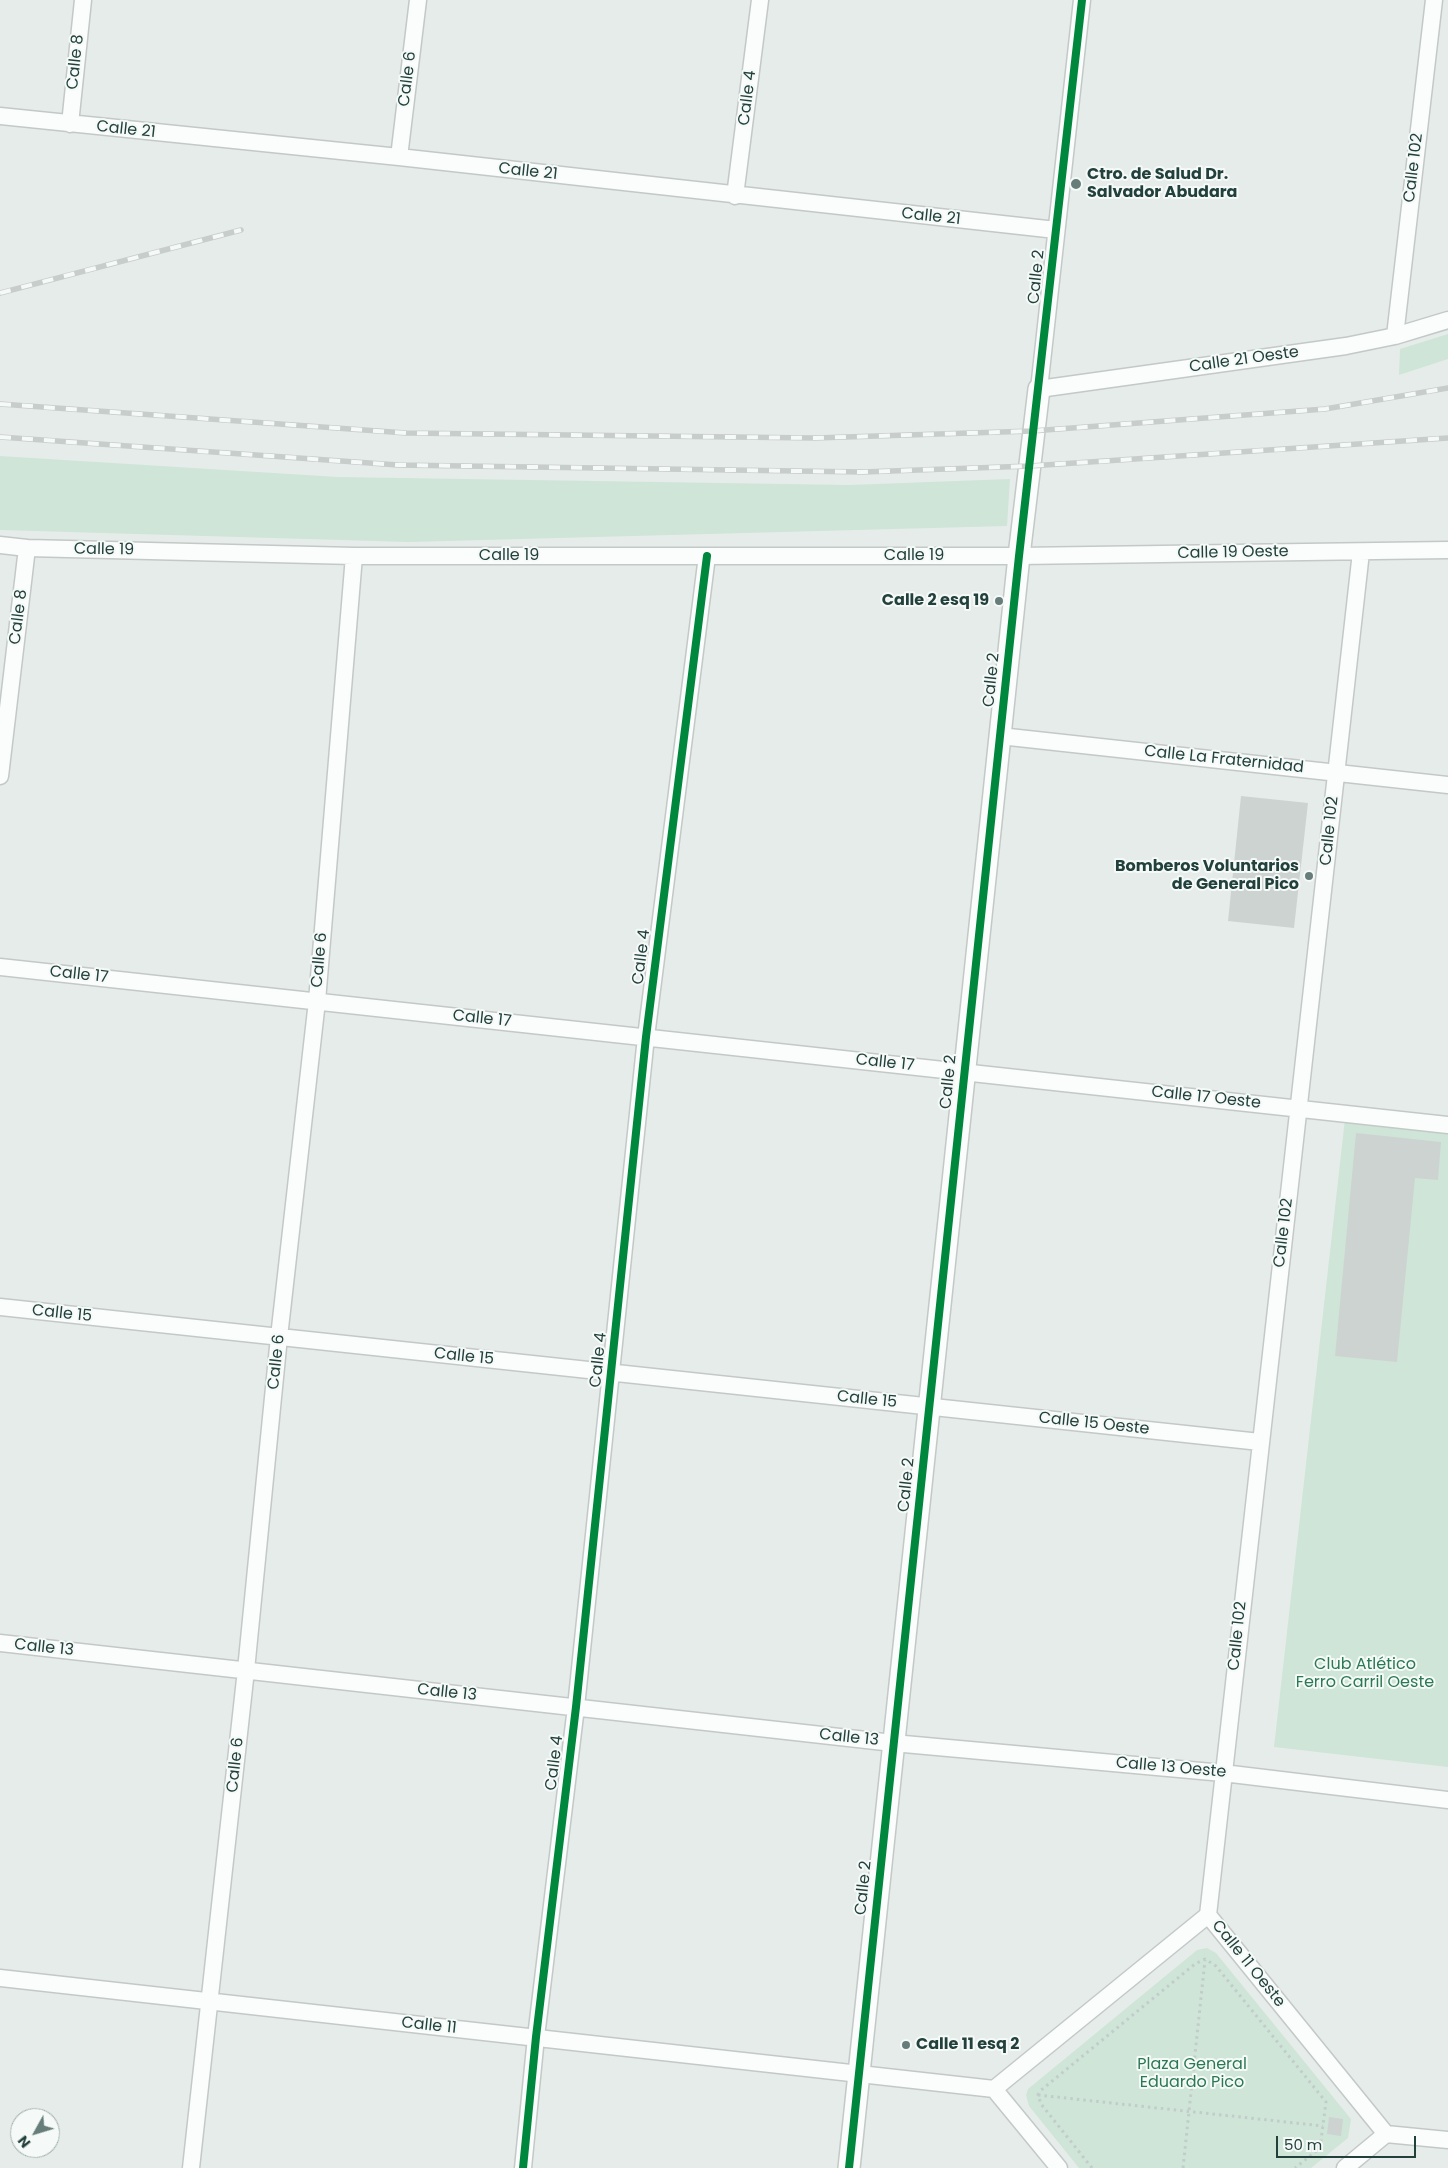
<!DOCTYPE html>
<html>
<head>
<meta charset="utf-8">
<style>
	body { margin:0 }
	#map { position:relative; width:1448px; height:2168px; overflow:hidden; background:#e6ecea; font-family:Poppins,sans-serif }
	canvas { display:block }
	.north { position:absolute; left:10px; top:2108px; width:50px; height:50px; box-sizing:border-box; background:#f5faf8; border:1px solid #a1b0ad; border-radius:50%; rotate:231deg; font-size:14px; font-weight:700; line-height:20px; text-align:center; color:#23413c }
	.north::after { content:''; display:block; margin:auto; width:18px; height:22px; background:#677d79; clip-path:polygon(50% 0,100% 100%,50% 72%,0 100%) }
	.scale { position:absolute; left:1276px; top:2136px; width:140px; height:22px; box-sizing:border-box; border:2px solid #23413c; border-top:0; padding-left:6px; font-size:15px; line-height:18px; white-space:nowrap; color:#23413c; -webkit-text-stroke:4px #f5faf8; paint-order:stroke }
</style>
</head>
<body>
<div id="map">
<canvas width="1448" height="2168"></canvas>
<div class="north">N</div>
<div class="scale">50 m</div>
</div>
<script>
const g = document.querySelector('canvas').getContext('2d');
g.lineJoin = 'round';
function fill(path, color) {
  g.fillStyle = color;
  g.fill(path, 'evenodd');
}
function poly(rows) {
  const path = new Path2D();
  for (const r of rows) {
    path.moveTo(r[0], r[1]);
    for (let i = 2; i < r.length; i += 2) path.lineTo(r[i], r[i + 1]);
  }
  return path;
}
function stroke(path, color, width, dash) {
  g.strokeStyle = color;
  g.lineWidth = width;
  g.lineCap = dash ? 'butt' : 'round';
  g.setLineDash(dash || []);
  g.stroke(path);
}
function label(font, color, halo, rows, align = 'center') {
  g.font = font + ' Poppins,sans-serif';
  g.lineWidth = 4;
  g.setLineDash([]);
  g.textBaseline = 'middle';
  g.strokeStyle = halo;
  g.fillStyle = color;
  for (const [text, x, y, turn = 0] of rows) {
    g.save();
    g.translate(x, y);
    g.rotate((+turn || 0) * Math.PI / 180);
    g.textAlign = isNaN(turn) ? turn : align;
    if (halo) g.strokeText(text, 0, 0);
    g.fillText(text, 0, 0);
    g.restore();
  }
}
const green = poly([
	[1448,334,1448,359,1399,375,1400,349],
	[0,456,338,477,849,485,1010,479,1007,526,409,542,0,530],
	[1345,1119,1448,1131,1448,1767,1274,1747],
	[1207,1948,1216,1953,1351,2119,1348,2138,1311,2168,1079,2168,1029,2106,1026,2095,1028,2089,1197,1950]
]);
const building = poly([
	[1241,796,1308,803,1294,928,1228,921],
	[1356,1133,1441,1142,1438,1180,1415,1178,1397,1362,1335,1356],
	[1329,2117,1343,2119,1341,2136,1327,2134]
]);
const path = poly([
	[1038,2095,1323,2126],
	[1092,2168,1041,2104,1038,2095,1040,2091,1195,1964,1205,1959,1216,1966,1326,2102,1320,2148,1295,2168],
	[1183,2168,1205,1960]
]);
const minor = poly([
	[1082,0,1039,389,1346,346,1395,336,1448,320],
	[0,116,399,157,1056,230],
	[70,124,83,0],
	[399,157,418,0],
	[735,196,760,0],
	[1395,336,1434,0],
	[0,545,27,548,354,556,1019,556,1448,550],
	[1000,736,1448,785],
	[0,776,27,548],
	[0,967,1448,1125],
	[0,1307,1260,1442],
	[0,1643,893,1743,1223,1773,1448,1800],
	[1208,1915,1361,552],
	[1208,1915,1386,2134],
	[0,1978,994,2089,1059,2168],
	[994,2089,1208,1915],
	[191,2168,246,1670,279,1337,317,1001,354,556],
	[523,2168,536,2037,576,1707,646,1037,707,556],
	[1345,2168,1386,2134,1448,2140]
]);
const tertiary = poly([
	[849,2168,1019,556,1039,389]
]);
const rail = poly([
	[0,293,241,230],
	[0,404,406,433,815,438,1032,431,1325,409,1448,388],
	[0,437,398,465,863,472,1030,466,1448,438]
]);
const cycleway = poly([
	[523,2168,536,2037,576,1707,646,1037,707,556],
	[849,2168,1019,556,1082,0]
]);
const markers = [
	[1076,184,6,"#677d79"],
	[999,601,5,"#677d79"],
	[1309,876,5,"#677d79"],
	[906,2045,5,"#677d79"]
];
const streetNames = [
	["Calle 8",76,62,-84],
	["Calle 6",408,79,-83],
	["Calle 4",748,98,-83],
	["Calle 21",126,130,6],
	["Calle 102",1414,168,-83],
	["Calle 21",528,172,6],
	["Calle 21",931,217,6],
	["Calle 2",1037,277,-84],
	["Calle 21 Oeste",1244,360,-8],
	["Calle 19",104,550,1],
	["Calle 19 Oeste",1233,553,-1],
	["Calle 19",509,556],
	["Calle 19",914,556],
	["Calle 8",19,617,-83],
	["Calle 2",992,680,-84],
	["Calle La Fraternidad",1224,760,6],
	["Calle 102",1330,831,-84],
	["Calle 4",642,957,-83],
	["Calle 6",320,960,-85],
	["Calle 17",79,975,6],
	["Calle 17",482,1019,6],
	["Calle 17",885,1063,6],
	["Calle 2",949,1082,-84],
	["Calle 17 Oeste",1206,1098,6],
	["Calle 102",1284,1233,-83],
	["Calle 15",62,1314,6],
	["Calle 15",464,1357,6],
	["Calle 4",599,1360,-84],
	["Calle 6",277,1362,-84],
	["Calle 15",867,1400,6],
	["Calle 15 Oeste",1094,1424,6],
	["Calle 2",907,1485,-84],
	["Calle 102",1238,1636,-84],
	["Calle 13",44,1648,6],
	["Calle 13",447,1693,6],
	["Calle 13",849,1738,6],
	["Calle 4",555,1763,-83],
	["Calle 6",236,1765,-84],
	["Calle 13 Oeste",1171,1768,5],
	["Calle 2",864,1888,-84],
	["Calle 11 Oeste",1248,1964,51],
	["Calle 11",429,2026,6]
];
const poiNames = [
	["Ctro. de Salud Dr.",1087,175],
	["Salvador Abudara",1087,193],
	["Calle 2 esq 19",989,601,"right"],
	["Bomberos Voluntarios",1299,867,"right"],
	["de General Pico",1299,885,"right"],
	["Calle 11 esq 2",916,2045]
];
const parkNames = [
	["Club Atlético",1365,1665],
	["Ferro Carril Oeste",1365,1683],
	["Plaza General",1192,2065],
	["Eduardo Pico",1192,2083]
];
fill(green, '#cfe5d8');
fill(building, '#cdd3d1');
stroke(minor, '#c3c9c7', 19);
stroke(tertiary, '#c3c9c7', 24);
stroke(path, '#c2ccca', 3, [2.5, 4]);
stroke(minor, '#fbfcfc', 16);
stroke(tertiary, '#fbfcfc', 21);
stroke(rail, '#c7cdcb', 5.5);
stroke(rail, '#f5faf8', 4, [11]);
stroke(cycleway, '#00873e', 8);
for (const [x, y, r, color] of markers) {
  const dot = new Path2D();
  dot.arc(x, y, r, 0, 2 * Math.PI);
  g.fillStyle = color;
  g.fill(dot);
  stroke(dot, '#f5faf8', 2);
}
label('16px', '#23413c', '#f5faf8', streetNames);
label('bold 16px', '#23413c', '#f5faf8', poiNames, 'left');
label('16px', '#2b7952', '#f5faf8', parkNames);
</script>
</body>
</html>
